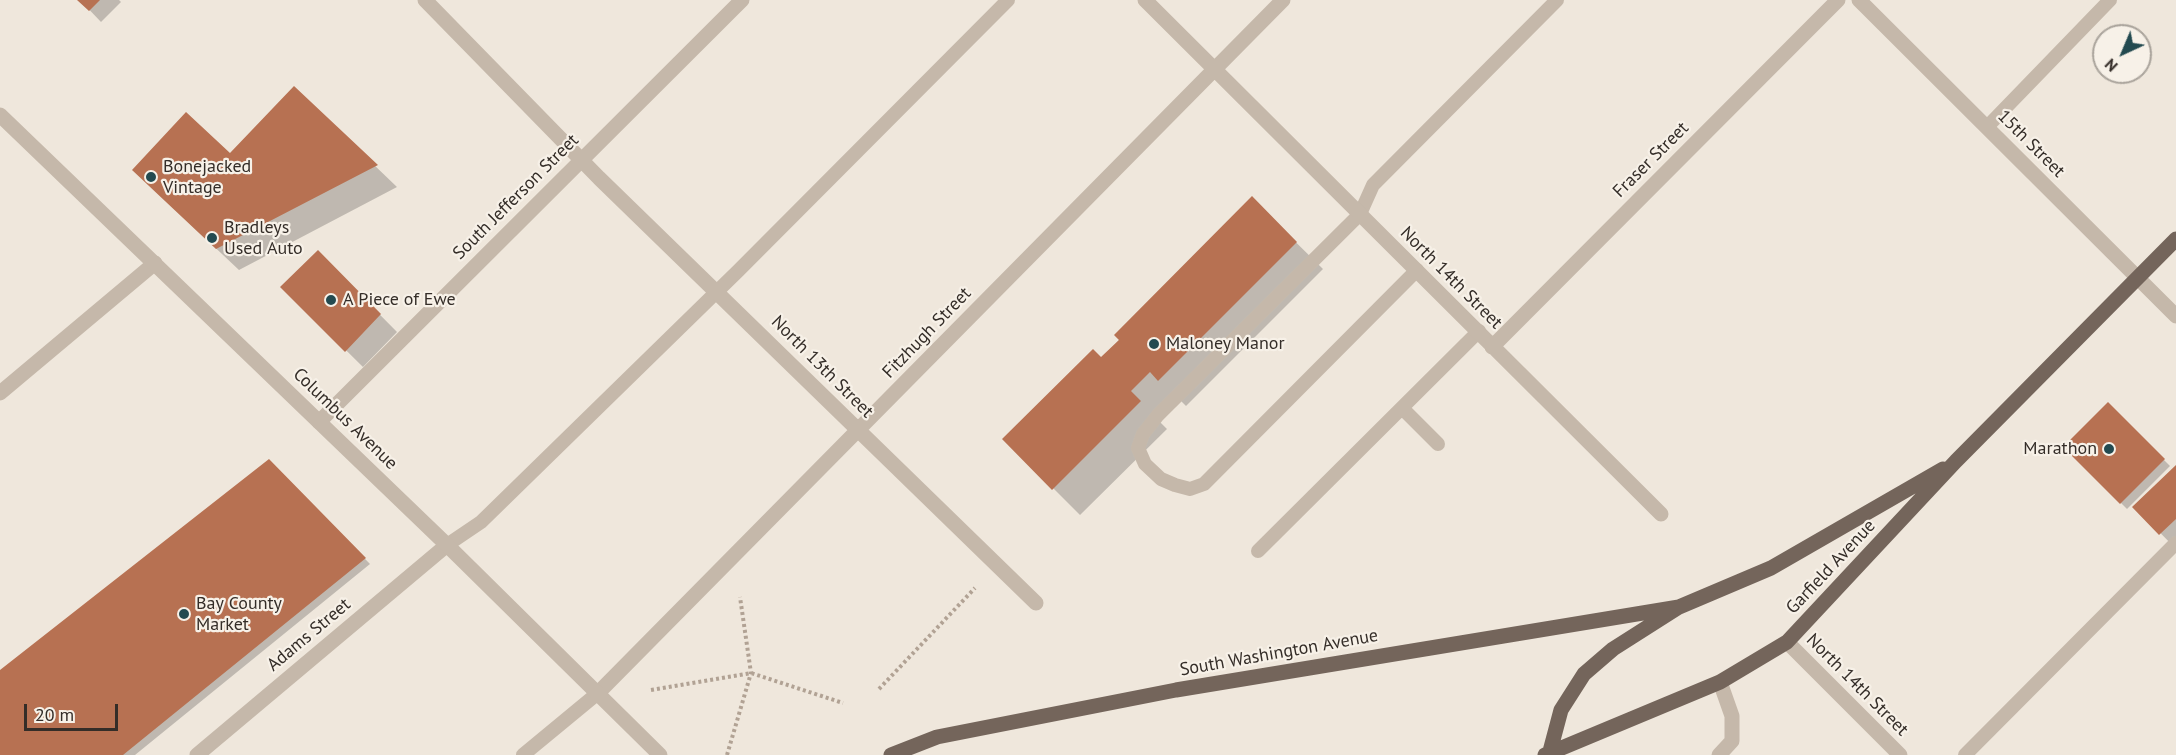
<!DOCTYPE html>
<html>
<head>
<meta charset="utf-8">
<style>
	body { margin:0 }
	#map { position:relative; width:2176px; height:755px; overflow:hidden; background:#efe7dc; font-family:"PT Sans",sans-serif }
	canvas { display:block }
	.north { position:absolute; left:2092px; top:24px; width:60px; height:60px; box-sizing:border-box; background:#f7f1e8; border:2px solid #a9a39b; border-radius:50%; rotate:224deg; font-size:16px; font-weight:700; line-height:24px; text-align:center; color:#342d28 }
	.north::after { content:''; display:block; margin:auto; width:21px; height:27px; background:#234a50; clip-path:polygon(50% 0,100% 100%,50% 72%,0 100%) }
	.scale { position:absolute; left:24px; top:704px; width:94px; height:27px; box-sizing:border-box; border:3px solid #342d28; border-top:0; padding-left:8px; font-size:18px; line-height:21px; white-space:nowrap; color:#342d28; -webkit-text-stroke:4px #f7f1e8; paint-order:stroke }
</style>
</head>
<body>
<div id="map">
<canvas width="2176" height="755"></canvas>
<div class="north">N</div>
<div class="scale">20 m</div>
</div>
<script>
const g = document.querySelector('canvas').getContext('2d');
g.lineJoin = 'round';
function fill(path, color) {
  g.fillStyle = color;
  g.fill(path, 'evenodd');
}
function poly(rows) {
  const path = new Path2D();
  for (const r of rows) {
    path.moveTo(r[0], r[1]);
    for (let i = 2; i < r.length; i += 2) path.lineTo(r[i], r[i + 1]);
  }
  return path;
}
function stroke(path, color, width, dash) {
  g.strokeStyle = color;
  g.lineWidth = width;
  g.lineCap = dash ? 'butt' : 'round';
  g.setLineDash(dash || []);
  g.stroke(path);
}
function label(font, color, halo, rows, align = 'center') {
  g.font = font + ' "PT Sans",sans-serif';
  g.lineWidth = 4.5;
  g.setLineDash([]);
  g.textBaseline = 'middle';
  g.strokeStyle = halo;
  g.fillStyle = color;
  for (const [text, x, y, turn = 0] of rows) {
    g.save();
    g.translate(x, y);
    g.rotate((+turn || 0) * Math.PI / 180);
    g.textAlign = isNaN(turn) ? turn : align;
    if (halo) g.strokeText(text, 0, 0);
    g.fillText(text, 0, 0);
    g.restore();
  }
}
const shadow = poly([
	[80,0,119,0,121,2,101,22],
	[294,88,397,187,239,270,155,191,230,155],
	[1252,199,1323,269,1186,406,1178,398,1157,419,1167,429,1080,515,1004,439,1101,359],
	[318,252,397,332,363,367,282,287],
	[2108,404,2170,466,2127,509,2065,447],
	[269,461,370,564,135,755,0,755,0,672],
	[2176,467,2176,549,2135,507]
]);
const building = poly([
	[77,0,100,0,89,11],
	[294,86,378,165,216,249,132,170,186,112,230,153],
	[1252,196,1297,242,1158,381,1150,372,1131,391,1141,401,1052,490,1002,439,1093,349,1101,357,1119,340,1114,335],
	[318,250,381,314,345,352,280,287],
	[2108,402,2165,459,2120,504,2063,447],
	[269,459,366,558,123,755,0,755,0,670],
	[2176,465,2176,519,2159,535,2132,507]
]);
const path = poly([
	[879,689,975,588],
	[651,690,751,673,843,703],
	[727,755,751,673,740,597]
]);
const service = poly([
	[1987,127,2110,0],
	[1417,270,1204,484,1190,489,1175,485,1161,479,1145,464,1138,448,1143,434,1158,415,1360,214,1373,185,1557,0],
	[1402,408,1438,444],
	[447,545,481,522,738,271,1008,0],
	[1258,551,1479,331],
	[523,755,598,693],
	[1965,755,2176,543]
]);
const minor = poly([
	[425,0,599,178,1036,603],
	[1145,0,1661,514],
	[1859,0,2176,316],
	[1492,347,1838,0],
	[0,393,155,263],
	[319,422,742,0],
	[1787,642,1900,755],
	[598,693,1283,0],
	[197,755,447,545],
	[1719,755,1732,741,1732,716,1720,682]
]);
const tertiary = poly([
	[0,115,447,545,660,755]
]);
const primary = poly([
	[891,755,937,737,1176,690,1679,607],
	[1545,755,1720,682,1787,642,1956,461,2176,239],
	[1549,755,1561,710,1584,674,1613,649,1679,607,1771,568,1943,469]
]);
const markers = [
	[151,177,6,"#234a50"],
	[212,238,6,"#234a50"],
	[331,300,6,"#234a50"],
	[1154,344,6,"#234a50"],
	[2109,449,6,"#234a50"],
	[184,614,6,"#234a50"]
];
const streetNames = [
	["15th Street",2031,144,45],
	["Fraser Street",1651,160,-45],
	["South Jefferson Street",516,197,-45],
	["North 14th Street",1451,278,45],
	["Fitzhugh Street",927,333,-46],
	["North 13th Street",822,367,45],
	["Columbus Avenue",345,419,44],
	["Garfield Avenue",1831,567,-47],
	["Adams Street",309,635,-40],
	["South Washington Avenue",1279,653,-10],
	["North 14th Street",1857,685,45]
];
const poiNames = [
	["Bonejacked",163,167],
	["Vintage",163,188],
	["Bradleys",224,228],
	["Used Auto",224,249],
	["A Piece of Ewe",343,300],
	["Maloney Manor",1166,344],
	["Marathon",2097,449,"right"],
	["Bay County",196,604],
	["Market",196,625]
];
fill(shadow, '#0003');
fill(building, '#b77152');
stroke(path, '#b1a294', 4, [3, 3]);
stroke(service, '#c5b8aa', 14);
stroke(minor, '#c5b8aa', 15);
stroke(tertiary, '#c5b8aa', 15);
stroke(primary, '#74655b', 15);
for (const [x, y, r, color] of markers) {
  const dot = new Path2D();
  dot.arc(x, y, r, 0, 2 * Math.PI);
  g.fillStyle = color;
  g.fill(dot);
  stroke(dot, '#f7f1e8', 2);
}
label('18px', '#342d28', '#f7f1e8', streetNames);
label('18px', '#342d28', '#f7f1e8', poiNames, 'left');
</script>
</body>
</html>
